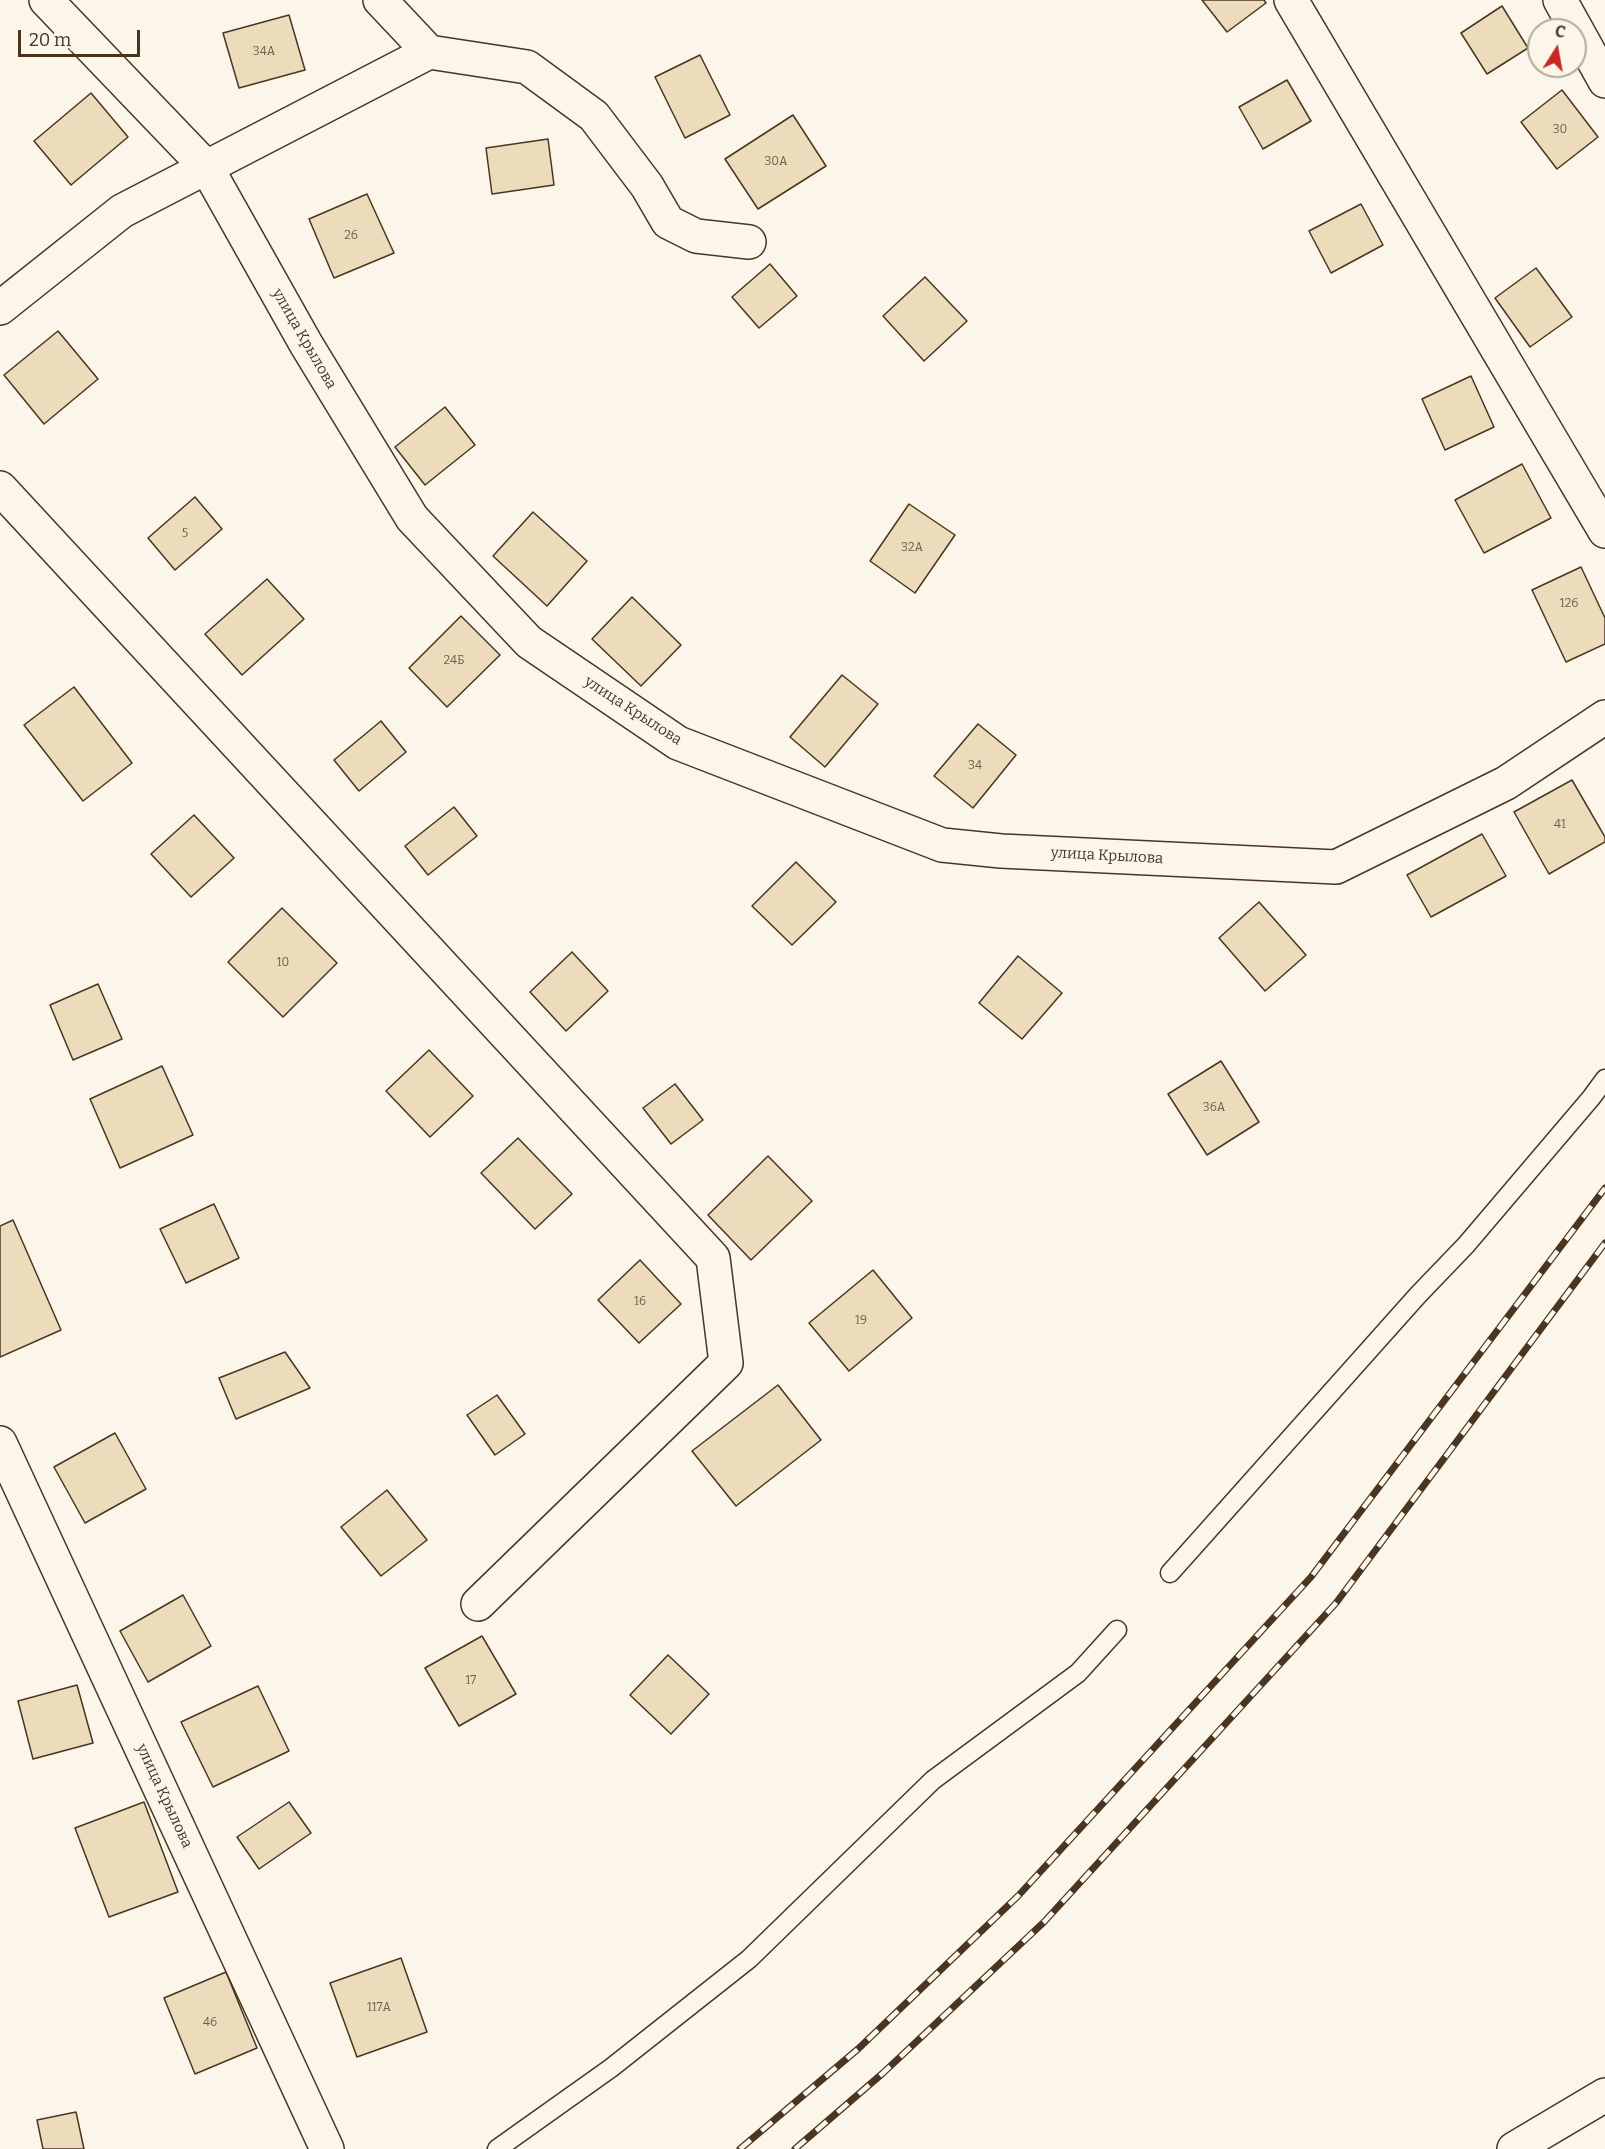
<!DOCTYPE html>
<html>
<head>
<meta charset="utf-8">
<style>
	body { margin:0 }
	#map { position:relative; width:1605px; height:2149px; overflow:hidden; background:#fbf6e9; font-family:Bitter,serif }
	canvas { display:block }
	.north { position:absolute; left:1527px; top:18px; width:60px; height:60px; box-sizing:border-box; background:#fbf6e9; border:2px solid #b4a999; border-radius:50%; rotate:11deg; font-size:16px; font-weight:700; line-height:24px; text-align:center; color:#4a3520 }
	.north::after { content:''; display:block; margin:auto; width:21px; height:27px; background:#c62828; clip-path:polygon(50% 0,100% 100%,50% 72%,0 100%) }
	.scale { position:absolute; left:18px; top:30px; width:122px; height:27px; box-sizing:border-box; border:3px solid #4a3520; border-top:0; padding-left:8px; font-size:18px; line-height:21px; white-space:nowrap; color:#4a3520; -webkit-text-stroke:4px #fbf6e9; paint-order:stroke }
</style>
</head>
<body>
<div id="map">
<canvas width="1605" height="2149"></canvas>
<div class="north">С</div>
<div class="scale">20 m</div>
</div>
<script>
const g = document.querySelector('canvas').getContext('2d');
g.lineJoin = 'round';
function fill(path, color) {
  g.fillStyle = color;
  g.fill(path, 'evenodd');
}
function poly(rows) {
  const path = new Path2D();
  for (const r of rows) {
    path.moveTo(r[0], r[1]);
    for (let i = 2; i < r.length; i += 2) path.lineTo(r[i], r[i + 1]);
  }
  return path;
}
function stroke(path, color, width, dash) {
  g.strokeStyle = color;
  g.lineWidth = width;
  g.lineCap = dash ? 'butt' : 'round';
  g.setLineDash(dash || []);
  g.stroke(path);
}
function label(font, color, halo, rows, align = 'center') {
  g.font = font + ' Bitter,serif';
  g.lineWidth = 4.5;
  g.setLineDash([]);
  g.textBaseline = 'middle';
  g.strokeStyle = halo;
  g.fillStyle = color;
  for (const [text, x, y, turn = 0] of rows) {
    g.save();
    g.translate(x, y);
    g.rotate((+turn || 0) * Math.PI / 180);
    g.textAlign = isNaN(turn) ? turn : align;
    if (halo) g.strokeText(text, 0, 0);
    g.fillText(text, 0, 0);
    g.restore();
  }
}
const building = poly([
	[1202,0,1264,0,1266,3,1227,32,1202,0],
	[1502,6,1528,48,1487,74,1461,33,1502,6],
	[289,15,305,70,239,88,223,33,289,15],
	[700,55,730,115,685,138,655,77,700,55],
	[1287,80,1311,121,1263,149,1239,107,1287,80],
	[1562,90,1598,137,1557,169,1521,122,1562,90],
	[91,93,128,137,71,185,34,141,91,93],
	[793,115,826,166,758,209,725,159,793,115],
	[548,139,554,185,492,194,486,148,548,139],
	[367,194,394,253,334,278,309,219,367,194],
	[1361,204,1383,245,1331,273,1309,231,1361,204],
	[770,264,797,296,759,328,732,297,770,264],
	[1536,268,1572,317,1530,347,1495,298,1536,268],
	[925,277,967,321,924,361,883,316,925,277],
	[58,331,98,379,44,424,4,375,58,331],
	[1471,376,1494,427,1445,450,1422,399,1471,376],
	[445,407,475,445,425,485,395,447,445,407],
	[1522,464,1551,518,1484,553,1455,500,1522,464],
	[195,497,222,529,175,570,148,538,195,497],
	[909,504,955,535,915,593,870,561,909,504],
	[533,512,587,561,547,606,493,556,533,512],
	[1581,567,1605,618,1605,644,1566,662,1532,590,1581,567],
	[267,579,304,619,242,675,205,634,267,579],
	[632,597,681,645,641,686,592,639,632,597],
	[461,616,500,655,447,707,409,668,461,616],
	[842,675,878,704,825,767,790,737,842,675],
	[74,687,132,763,83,801,24,725,74,687],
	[381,721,406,752,359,791,334,760,381,721],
	[978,724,1016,755,973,808,934,776,978,724],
	[1572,780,1605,837,1605,842,1549,874,1514,812,1572,780],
	[454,807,477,836,428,875,405,846,454,807],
	[194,815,234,858,191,897,151,854,194,815],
	[1482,834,1506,876,1431,917,1407,875,1482,834],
	[796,862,836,902,792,945,752,906,796,862],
	[1259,902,1306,955,1265,991,1219,938,1259,902],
	[282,908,337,963,283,1017,228,962,282,908],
	[572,952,608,991,566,1031,530,992,572,952],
	[1018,956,1062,993,1022,1039,979,1003,1018,956],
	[98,984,122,1039,73,1060,50,1005,98,984],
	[429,1050,473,1096,430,1137,386,1091,429,1050],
	[1221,1061,1259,1122,1207,1155,1168,1094,1221,1061],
	[162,1066,193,1135,120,1168,90,1099,162,1066],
	[675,1084,703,1120,671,1144,643,1108,675,1084],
	[518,1138,572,1194,535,1229,481,1173,518,1138],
	[768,1156,812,1201,751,1260,708,1215,768,1156],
	[214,1204,239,1258,186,1283,160,1229,214,1204],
	[13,1220,61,1330,0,1357,0,1226,13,1220],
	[640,1260,681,1304,639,1343,598,1300,640,1260],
	[873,1270,912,1318,849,1371,809,1323,873,1270],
	[285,1352,310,1388,236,1419,219,1378,285,1352],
	[778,1385,821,1440,736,1506,692,1451,778,1385],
	[497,1395,525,1434,495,1455,467,1415,497,1395],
	[115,1433,146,1489,85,1523,54,1467,115,1433],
	[387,1490,427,1540,381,1576,341,1527,387,1490],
	[183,1595,211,1646,148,1682,120,1631,183,1595],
	[482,1636,516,1694,459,1726,425,1668,482,1636],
	[668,1655,709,1694,671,1734,630,1695,668,1655],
	[77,1685,93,1743,33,1759,18,1701,77,1685],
	[258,1686,289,1751,213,1787,181,1722,258,1686],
	[144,1802,178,1892,109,1917,75,1828,144,1802],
	[289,1802,311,1833,259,1869,237,1837,289,1802],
	[401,1958,427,2032,357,2057,330,1983,401,1958],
	[226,1972,257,2048,195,2074,164,1998,226,1972],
	[76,2112,84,2149,43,2149,37,2120,76,2112]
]);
const lane = poly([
	[1170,1573,1418,1295,1466,1245,1591,1098,1605,1079],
	[497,2149,611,2068,749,1959,933,1780,1078,1673,1117,1630]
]);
const street = poly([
	[46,0,207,168,306,344,412,518,529,642,678,743,942,845,1001,851,1336,867,1506,783,1605,717],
	[1291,0,1605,531],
	[1560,0,1605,81],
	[429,52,527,67,594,116,647,186,668,222,696,236,749,242],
	[0,308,122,211,429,52,380,0],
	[0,488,713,1258,726,1363,478,1604],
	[0,1443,327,2149],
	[1514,2149,1605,2095]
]);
const rail = poly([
	[740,2149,858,2049,1018,1896,1311,1577,1605,1188],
	[795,2149,883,2073,1044,1922,1336,1603,1605,1243]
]);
const numberNames = [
	["34А",264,52],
	["30",1560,130],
	["30А",776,162],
	["26",351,236],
	["5",185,534],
	["32А",912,548],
	["126",1569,604],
	["24Б",454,661],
	["34",975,766],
	["41",1560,825],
	["10",283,963],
	["36А",1214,1108],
	["16",640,1302],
	["19",861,1321],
	["17",471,1681],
	["117А",379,2008],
	["46",210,2023]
];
const streetNames = [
	["улица Крылова",304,339,60],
	["улица Крылова",633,711,33],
	["улица Крылова",1107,856,3],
	["улица Крылова",164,1796,65]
];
fill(building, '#ecdcbc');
stroke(building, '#4a3520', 1.5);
stroke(lane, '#4a3520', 21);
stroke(street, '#4a3520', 36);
stroke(lane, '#fbf6e9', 18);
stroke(street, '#fbf6e9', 33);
stroke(rail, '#4a3520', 7);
stroke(rail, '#fbf6e9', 4.5, [14]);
label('12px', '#725f47', null, numberNames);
label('15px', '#4a3520', '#fbf6e9', streetNames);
</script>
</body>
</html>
